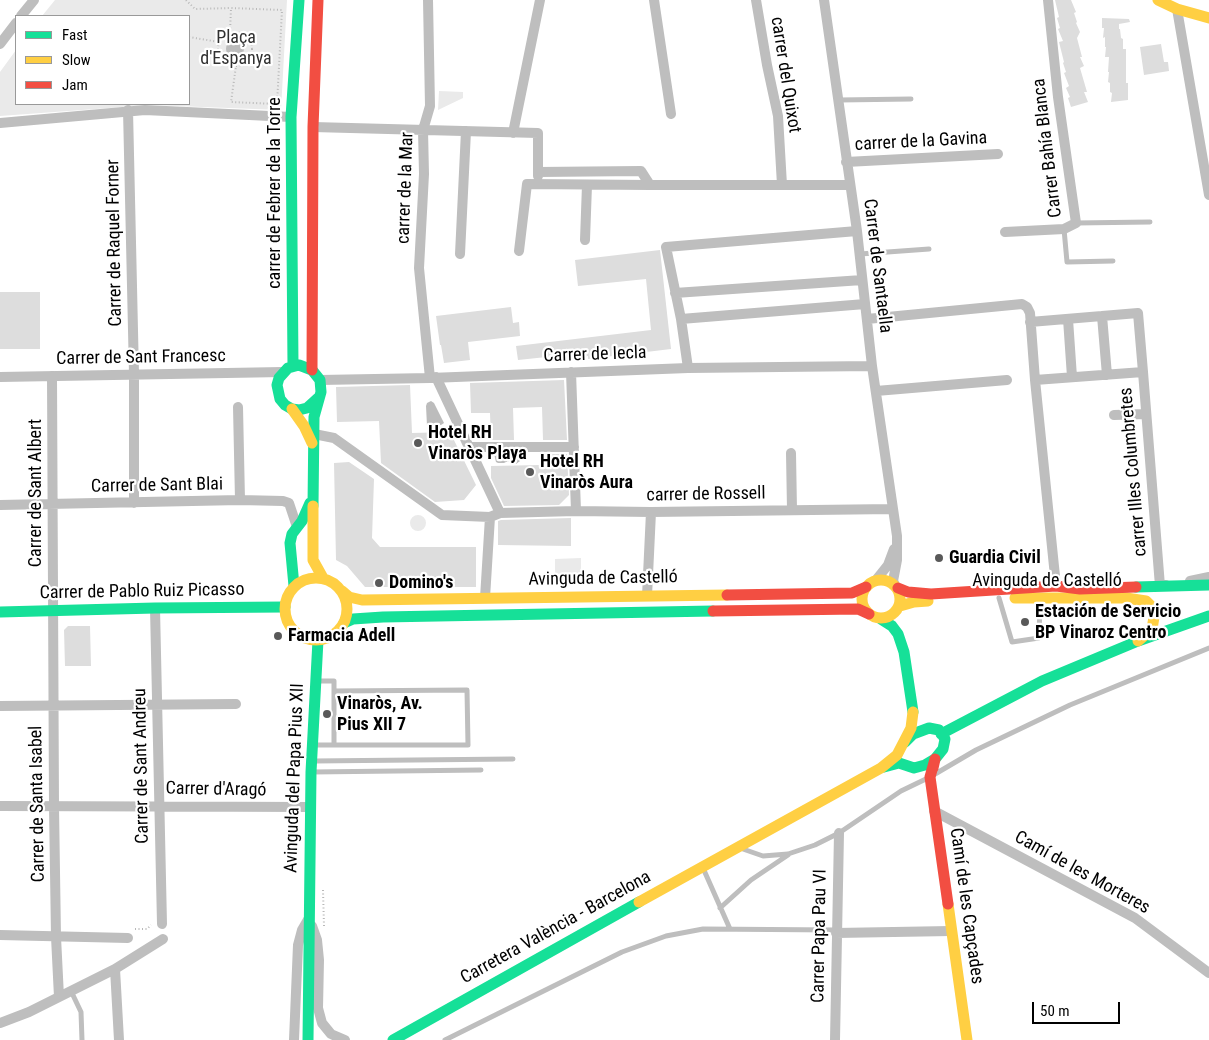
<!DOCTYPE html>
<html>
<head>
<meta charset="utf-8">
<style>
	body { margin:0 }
	#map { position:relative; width:1209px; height:1040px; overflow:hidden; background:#fff; font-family:"Roboto Condensed",sans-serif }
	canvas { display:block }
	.legend { position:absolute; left:15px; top:15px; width:175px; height:90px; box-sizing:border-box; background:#fff; border:1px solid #999; margin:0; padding:6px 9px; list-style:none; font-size:15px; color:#000 }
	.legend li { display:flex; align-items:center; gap:10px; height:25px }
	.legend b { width:25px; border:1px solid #999 }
	.scale { position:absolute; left:1032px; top:1002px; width:88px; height:22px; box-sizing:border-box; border:2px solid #000; border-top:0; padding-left:6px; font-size:15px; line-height:18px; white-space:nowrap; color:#000; -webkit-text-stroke:4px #fff; paint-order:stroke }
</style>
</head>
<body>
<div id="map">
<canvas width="1209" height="1040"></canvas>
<ul class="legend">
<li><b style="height:6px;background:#16e098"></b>Fast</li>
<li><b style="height:6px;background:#ffcf43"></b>Slow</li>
<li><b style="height:6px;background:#f24e42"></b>Jam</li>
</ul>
<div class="scale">50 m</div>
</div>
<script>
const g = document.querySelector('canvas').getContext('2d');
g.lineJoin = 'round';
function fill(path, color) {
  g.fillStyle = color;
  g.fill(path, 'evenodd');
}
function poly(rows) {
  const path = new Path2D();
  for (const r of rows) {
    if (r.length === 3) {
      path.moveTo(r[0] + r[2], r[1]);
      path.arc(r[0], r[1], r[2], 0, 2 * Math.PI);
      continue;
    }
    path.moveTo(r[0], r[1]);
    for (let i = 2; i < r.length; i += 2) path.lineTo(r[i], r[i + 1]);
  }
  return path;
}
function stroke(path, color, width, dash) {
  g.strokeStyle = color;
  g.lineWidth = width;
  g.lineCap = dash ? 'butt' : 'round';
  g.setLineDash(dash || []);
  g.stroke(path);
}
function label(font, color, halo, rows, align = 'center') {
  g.font = font + ' "Roboto Condensed",sans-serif';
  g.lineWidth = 4.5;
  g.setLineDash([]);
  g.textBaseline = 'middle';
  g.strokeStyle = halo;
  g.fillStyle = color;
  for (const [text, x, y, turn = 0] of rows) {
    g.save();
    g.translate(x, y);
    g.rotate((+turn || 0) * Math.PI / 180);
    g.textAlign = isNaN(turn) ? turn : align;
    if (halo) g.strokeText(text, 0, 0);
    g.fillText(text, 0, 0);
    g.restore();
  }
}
const green = poly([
	[55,0,287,0,281,110,150,105,0,116,0,72,16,50,16,104,189,104,189,16,42,16],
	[439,91,463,92,463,98,438,110],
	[418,523,8],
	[581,558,581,578,555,578,555,559]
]);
const water = poly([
	[235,49,9],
	[431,401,434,403,444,423,441,425,427,426,426,406,427,403],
	[494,454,520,454,520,461,516,464,508,461,504,463,498,463,496,462]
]);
const building = poly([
	[1055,0,1071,0,1076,12,1074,13,1077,22,1076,23,1080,32,1077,38,1082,57,1080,57,1084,66,1080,68,1087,92,1084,92,1088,102,1071,107,1068,98,1070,97,1066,88,1069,86,1064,73,1066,72,1063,63,1064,62,1059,42,1063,41,1058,29,1060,28,1057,18,1059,17],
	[1102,18,1129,19,1130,22,1119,24,1119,29,1120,29,1121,38,1123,39,1123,49,1126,49,1126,83,1128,83,1128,100,1111,102,1112,93,1110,92,1110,83,1108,82,1109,72,1108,72,1109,57,1105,57,1106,47,1105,47,1105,37,1103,38,1104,28,1102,28],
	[1161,44,1164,62,1168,62,1169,71,1144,75,1140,47],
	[660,250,671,349,588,359,588,356,576,358,575,354,518,360,516,346,651,330,646,279,578,286,575,260],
	[0,292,40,292,40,349,0,349],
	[511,307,513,323,519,322,520,336,468,342,470,360,444,363,441,345,440,345,436,316],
	[564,380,567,440,543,440,542,407,513,408,514,440,491,440,490,413,471,413,470,383],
	[410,385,412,433,450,432,476,485,464,500,435,502,381,463,379,421,337,422,336,387],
	[540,454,567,454,569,495,559,505,504,506,491,478,491,466,540,465],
	[349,462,374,479,372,538,380,547,476,547,476,587,365,587,347,566,336,560,334,463],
	[571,518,571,546,498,545,498,521,501,520],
	[68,626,90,626,91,666,65,666,64,630]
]);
const path = poly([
	[186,0,195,9,231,8],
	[230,32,231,8,282,10,277,104,231,102,236,66],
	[235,49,17],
	[189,37,219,42],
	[323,890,324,926],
	[135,929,147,929,151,925]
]);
const lane = poly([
	[839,100,911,99],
	[1076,223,1150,222],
	[1064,229,1067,262,1113,261],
	[860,254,929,249],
	[999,598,1012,642,1039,638,1040,600],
	[313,745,468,745,467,690,334,691,334,681,316,681],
	[334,745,334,691],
	[314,761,513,759],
	[312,772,481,770],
	[740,848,763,856,788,854,815,845,839,833,901,791,930,777,976,750,1070,705,1209,648],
	[703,868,730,929],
	[720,908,751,880,788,855],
	[71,991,81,1012,82,1040],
	[445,1040,622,952,666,936,703,929,836,930]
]);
const street = poly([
	[428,0,430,106,423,130,424,174,419,268,430,378],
	[654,0,671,114],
	[756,0,767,65,778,116,782,185],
	[824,0,857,231,872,366,897,536,897,560,893,581,895,585],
	[1177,9,1209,195],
	[21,16,34,0],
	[0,44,16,23],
	[128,110,134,374,134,503],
	[0,123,145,110,291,117],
	[313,127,538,133,538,176],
	[513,133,540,0],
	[846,162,998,154],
	[650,185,850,185],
	[1005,232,1064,229,1076,223,1058,97,1048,0],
	[585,240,587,185],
	[519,251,527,184,650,185,641,171,538,172],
	[460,254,466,131],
	[675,293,862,280],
	[1102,316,1107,375],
	[681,319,865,304],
	[867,319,1022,304,1027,307,1030,313,1035,380,1056,586],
	[1068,319,1072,377],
	[1030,322,1138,313,1143,372],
	[688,368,681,319,666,247,857,231],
	[571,372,576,511],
	[52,376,54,806,56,937,59,997],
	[0,377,283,372],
	[436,377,500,513],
	[320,380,430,378,688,368,872,366],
	[1035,380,1143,372,1160,586,1166,585],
	[876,391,1007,380],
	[238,407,240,500],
	[1114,415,1146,414],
	[314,434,334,438,442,515,490,517,500,513,576,511,651,512,893,509],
	[470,447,574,447],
	[791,453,792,510],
	[0,505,240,500,283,501,289,503,297,527],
	[876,580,888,565,894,549],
	[1190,581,1209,577],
	[647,596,651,512],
	[485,598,490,517],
	[155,608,162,924],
	[0,706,236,704],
	[0,806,311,807],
	[934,811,1135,918,1209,973],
	[312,926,317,940,319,960,318,1008,322,1023,331,1034,345,1040],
	[836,933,951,931],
	[0,935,128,938],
	[115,969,119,1040],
	[0,1023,29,1012,115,969,163,939],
	[294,1040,298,945,302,930,309,918],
	[835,1040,839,833]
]);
const fast = poly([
	[293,366,291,117,299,0],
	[313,506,314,417,321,392,320,380,312,370,299,365,288,368,279,378,277,385,280,399,285,405,292,409,299,410,307,408,318,398],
	[294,586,290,543,292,534,302,521,310,503],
	[1136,587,1209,585],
	[0,612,155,608,285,607],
	[881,619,892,626,898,634,904,652,913,712],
	[344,623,353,619,383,617,713,611],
	[941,734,1042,681,1138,641,1209,616],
	[884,767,899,763,914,768,925,765,935,759,943,749,945,739,939,730,929,728,913,734,905,742],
	[308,1040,311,772,318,640],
	[393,1040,639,902]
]);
const slow = poly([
	[1158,0,1177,9,1209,18],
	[292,409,304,426,312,443],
	[313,506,313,560,323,578],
	[316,609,31],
	[881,599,19],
	[342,591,349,597,362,600,727,595],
	[1015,598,1126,598,1146,601,1151,606,1154,617,1152,629,1138,641],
	[900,606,914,602,928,601],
	[639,902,881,768,897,755,911,728,913,712],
	[948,904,967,1040]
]);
const jam = poly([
	[312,370,313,127,318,0],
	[898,588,908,592,931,594,1056,586,1080,589,1136,587],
	[727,595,852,593,866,587],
	[713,611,858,609,869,614],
	[933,768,935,759,930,777,948,904]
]);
const markers = [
	[418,443,5,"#595959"],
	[530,472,5,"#595959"],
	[939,558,5,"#595959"],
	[379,583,5,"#595959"],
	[1025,622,5,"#595959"],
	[278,636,5,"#595959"],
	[327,714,5,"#595959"]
];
const parkNames = [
	["Plaça",236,38],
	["d'Espanya",236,59]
];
const streetNames = [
	["carrer del Quixot",785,75,81],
	["carrer de la Gavina",921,142,-3],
	["Carrer Bahía Blanca",1048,148,-97],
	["carrer de la Mar",406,188,-88],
	["carrer de Febrer de la Torre",275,193,-90],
	["Carrer de Raquel Forner",115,243,-91],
	["Carrer de Santaella",877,266,83],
	["Carrer de Iecla",595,355,-2],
	["Carrer de Sant Francesc",141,358,-1],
	["carrer Illes Columbretes",1134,472,-95],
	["Carrer de Sant Blai",157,486,-1],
	["Carrer de Sant Albert",36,493,-90],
	["carrer de Rossell",706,495,-1],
	["Avinguda de Castelló",603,579,-1],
	["Avinguda de Castelló",1047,581],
	["Carrer de Pablo Ruiz Picasso",142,592,-1],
	["Carrer de Sant Andreu",142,766,-91],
	["Avinguda del Papa Pius XII",295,778,-88],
	["Carrer d'Aragó",216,790,1],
	["Carrer de Santa Isabel",38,804,-91],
	["Camí de les Morteres",1082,873,29],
	["Camí de les Capçades",966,906,82],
	["Carretera València - Barcelona",556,928,-29],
	["Carrer Papa Pau VI",820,936,-89]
];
const poiNames = [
	["Hotel RH",428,433],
	["Vinaròs Playa",428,454],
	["Hotel RH",540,462],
	["Vinaròs Aura",540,483],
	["Guardia Civil",949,558],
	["Domino's",389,583],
	["Estación de Servicio",1035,612],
	["BP Vinaroz Centro",1035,633],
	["Farmacia Adell",288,636],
	["Vinaròs, Av.",337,704],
	["Pius XII 7",337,725]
];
fill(green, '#eaeaea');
fill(water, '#bcbcbc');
fill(building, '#ddd');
stroke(path, '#b8b8b8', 2, [1, 2.5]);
stroke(lane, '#bebebe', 5);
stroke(street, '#bebebe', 10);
stroke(fast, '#16e098', 11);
stroke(slow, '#ffcf43', 11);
stroke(jam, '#f24e42', 11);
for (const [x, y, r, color] of markers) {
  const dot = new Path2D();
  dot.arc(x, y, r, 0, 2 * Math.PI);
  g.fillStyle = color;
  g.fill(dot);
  stroke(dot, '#fff', 2);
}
label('18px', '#303030', '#fff', parkNames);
label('18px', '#000', '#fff', streetNames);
label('bold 18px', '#000', '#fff', poiNames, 'left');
</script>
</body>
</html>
